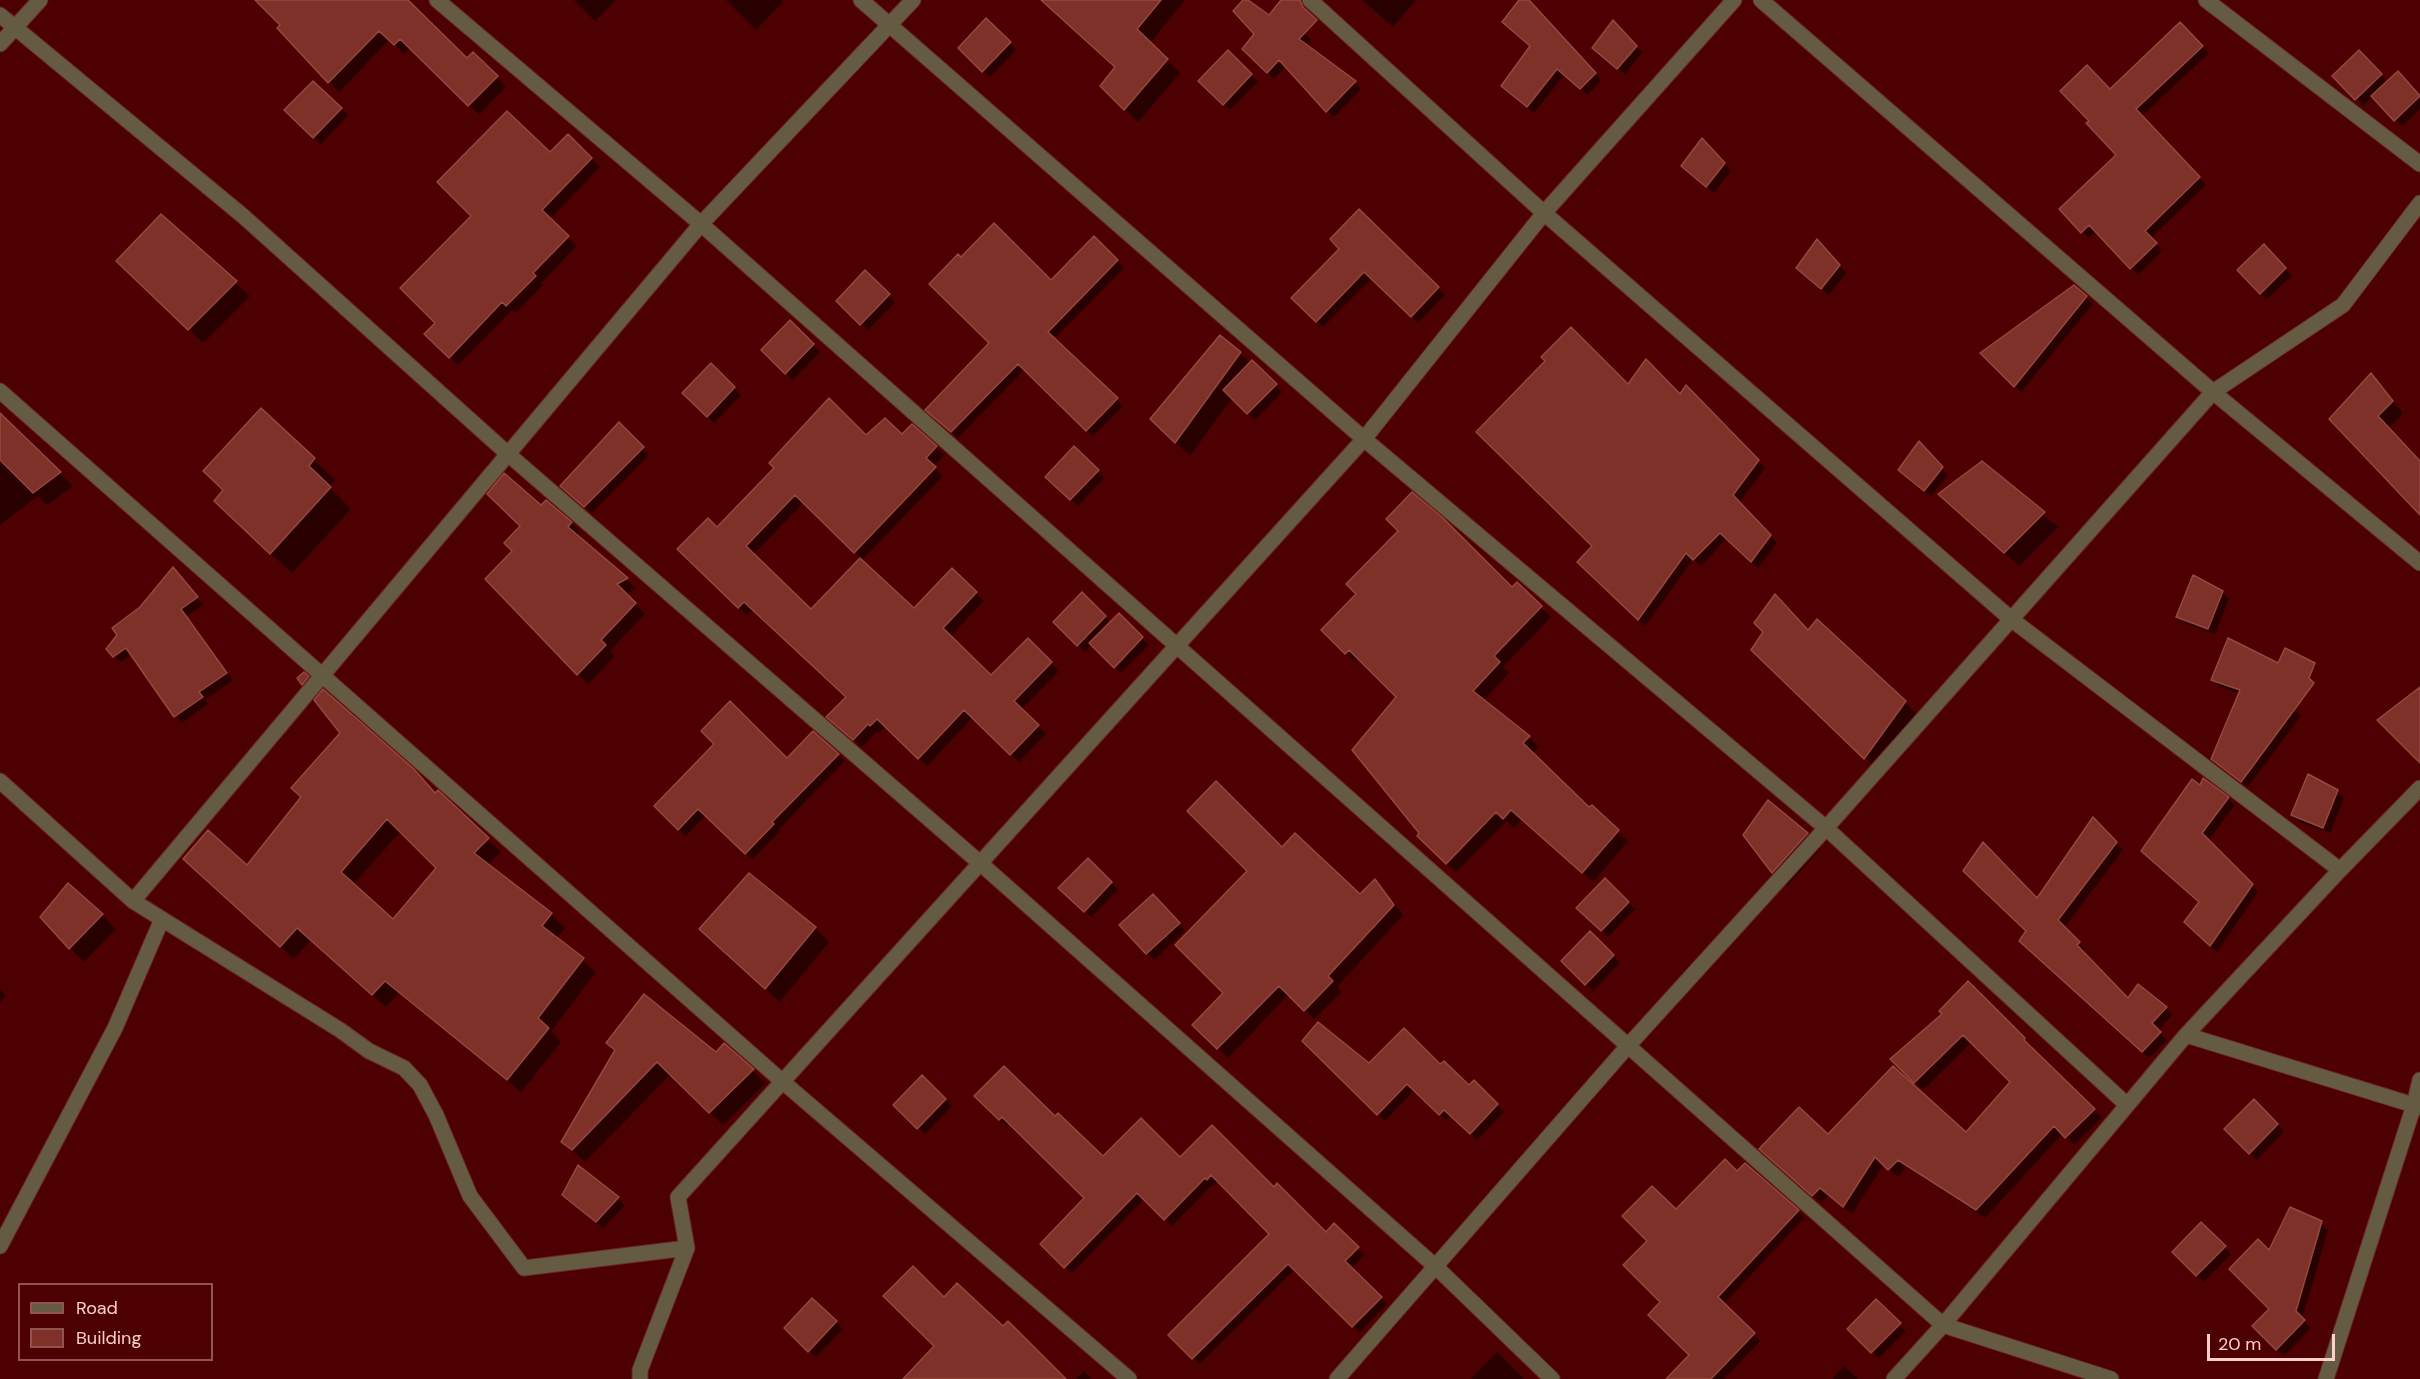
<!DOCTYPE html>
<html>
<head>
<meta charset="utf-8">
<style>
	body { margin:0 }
	#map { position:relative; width:2420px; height:1379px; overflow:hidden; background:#4c0001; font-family:"DM Sans",sans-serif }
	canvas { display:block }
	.legend { position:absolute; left:18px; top:1283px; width:195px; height:78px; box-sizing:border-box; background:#4c0001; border:2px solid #935351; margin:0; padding:8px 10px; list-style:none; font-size:18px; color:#fecfc8 }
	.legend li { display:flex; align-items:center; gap:12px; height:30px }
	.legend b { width:30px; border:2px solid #935351 }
	.scale { position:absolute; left:2207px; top:1334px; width:128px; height:27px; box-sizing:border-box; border:3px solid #fecfc8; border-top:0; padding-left:8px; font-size:18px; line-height:21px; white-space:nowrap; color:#fecfc8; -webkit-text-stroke:4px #4c0001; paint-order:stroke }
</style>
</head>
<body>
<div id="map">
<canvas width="2420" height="1379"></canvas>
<ul class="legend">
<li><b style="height:8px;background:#655b43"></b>Road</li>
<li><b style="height:16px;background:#7d3129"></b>Building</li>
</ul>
<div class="scale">20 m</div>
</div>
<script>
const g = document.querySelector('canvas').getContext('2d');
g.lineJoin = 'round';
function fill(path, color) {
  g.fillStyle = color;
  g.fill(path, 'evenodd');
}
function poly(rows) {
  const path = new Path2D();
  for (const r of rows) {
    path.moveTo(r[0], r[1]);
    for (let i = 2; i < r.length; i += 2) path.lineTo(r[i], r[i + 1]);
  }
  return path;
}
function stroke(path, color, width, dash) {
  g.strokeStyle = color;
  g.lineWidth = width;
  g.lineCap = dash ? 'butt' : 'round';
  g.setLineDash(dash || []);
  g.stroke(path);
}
const shadow = poly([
	[257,0,405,0,467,60,473,54,506,87,479,115,410,48,404,54,390,39,339,92,279,28,282,25],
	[574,0,616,0,595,21],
	[726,0,781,0,783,2,756,30],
	[1052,0,1185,0,1150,43,1180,73,1138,122,1102,86,1116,68],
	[1245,0,1269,18,1277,8,1311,40,1306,45,1361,89,1334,117,1286,66,1274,79,1244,49,1256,34],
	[1362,0,1416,0,1393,27],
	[1520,0,1528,0,1601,80,1588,95,1564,75,1534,113,1510,93,1532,47],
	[986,20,1016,50,990,77,960,48],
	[2180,24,2209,53,2141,117,2206,185,2151,238,2162,251,2138,275,2097,231,2089,238,2061,209,2118,155,2110,91],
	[1620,29,1642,53,1625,74,1601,54],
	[1228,52,1258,82,1230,110,1200,81],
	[2359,52,2388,82,2398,73,2420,95,2420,109,2402,126,2373,96,2363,106,2334,76],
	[313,83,348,115,321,144,286,110],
	[568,136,600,167,550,219,577,246,541,283,543,285,516,313,512,310,458,365,426,334,437,323],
	[1702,140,1731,171,1714,193,1689,172],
	[1359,211,1445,295,1418,323,1372,278,1323,327,1294,298,1341,249],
	[161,216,250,296,203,343,132,275],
	[1094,238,1124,268,1054,339,1123,406,1093,436,1025,369,958,438,934,416,991,343,961,259,1051,282],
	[2264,246,2292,276,2267,299,2239,270],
	[1823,248,1846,273,1829,295,1804,275],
	[865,273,895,302,868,330,838,301],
	[2074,287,2093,304,2021,392,1983,353],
	[790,322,820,352,793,380,763,350],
	[1220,338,1251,363,1252,362,1282,392,1255,420,1232,398,1190,456,1152,419],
	[711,365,741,395,714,423,684,393],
	[2371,375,2403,413,2389,428,2420,462,2420,511,2331,419],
	[1629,386,1681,396,1687,387,1765,468,1739,503,1777,543,1758,568,1727,538,1701,566,1693,559,1645,626,1579,562,1594,546],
	[261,410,335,480,329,487,351,509,292,573,237,522,225,491],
	[619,425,649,455,592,513,568,492],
	[912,426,944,455,933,467,943,476,861,561,914,610,952,570,984,601,950,637,991,677,1028,640,1059,671,1021,710,1046,734,1019,762,973,717,927,766,886,726,879,733,877,731,862,747,836,725,847,697,753,609,747,615,679,549,717,529,866,437,902,436],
	[804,502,861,558,811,611,753,555],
	[13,427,73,486,47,505,38,496,0,525,0,443],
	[1074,448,1104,478,1078,506,1047,477],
	[1926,450,1948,475,1931,496,1907,476],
	[1982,463,2058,527,2019,566,1954,508],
	[542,507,571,523,581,533,577,537,636,588,626,595,645,614,610,651,615,656,588,684,578,674,514,551,522,526],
	[179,576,203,605,186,617,233,680,205,700,208,704,182,723,132,654,121,662,108,649],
	[1517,584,1551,617,1503,667,1509,673,1483,701,1529,738,1539,747,1532,754,1589,809,1628,841,1593,882,1522,819,1514,828,1507,821,1456,872,1419,836,1421,833,1398,697,1360,659,1356,662,1323,630,1512,589],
	[2222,592,2229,599,2215,634,2184,623,2177,616],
	[1082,594,1111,623,1119,616,1149,645,1121,673,1092,644,1085,652,1055,622],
	[1809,632,1905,702,1917,714,1877,769,1764,661],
	[2228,641,2301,716,2248,787,2212,759,2240,694,2219,686,2212,680],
	[716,744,787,760,838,755,845,761,778,830,780,831,753,859,706,815,686,836,656,806],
	[2204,780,2235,805,2208,841,2258,892,2217,952,2186,922,2200,902,2201,787],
	[2337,791,2344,798,2330,833,2299,822,2292,815],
	[436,794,501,852,488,865,551,914,565,928,556,939,596,972,551,1031,561,1042,521,1092,399,993,386,1007,311,940,294,959,198,872,247,867],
	[401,831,438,868,393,921,353,885],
	[1769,803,1821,848,1787,886,1773,872,1745,835],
	[2093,820,2123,850,2064,928,2085,950,2082,953,2128,1000,2166,1008,2172,1015,2158,1031,2167,1040,2149,1058,2021,941,2028,931,2037,900],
	[1282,849,1360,896,1375,881,1403,915,1337,987,1342,992,1314,1019,1289,994,1228,1058,1195,1025,1225,993,1249,871],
	[1088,860,1118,890,1091,917,1061,888],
	[1605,880,1635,909,1608,937,1578,907],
	[1153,896,1185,931,1154,960,1121,925],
	[102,915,116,929,84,962,70,948],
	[815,928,829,942,780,1002,715,943],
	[1590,933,1620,963,1593,991,1563,961],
	[1968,983,2032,1047,2031,1049,2102,1118,2074,1145,2063,1133,1985,1218,1907,1167,1898,1177,1884,1164,1852,1214,1829,1195,1821,1203,1769,1157,1828,1137,1966,1134,2013,1082,1972,1042,1923,1090,1892,1059,1944,1014],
	[0,988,6,997,0,1002],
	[1304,1040,1369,1065,1440,1066,1469,1088,1474,1082,1504,1112,1477,1140,1451,1115,1446,1120,1415,1089,1385,1121],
	[608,1043,716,1054,724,1045,766,1083,723,1125,671,1074,585,1162,563,1142,616,1051],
	[922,1077,952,1106,925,1134,895,1105],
	[976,1096,1055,1118,1103,1159,1180,1159,1274,1189,1326,1234,1334,1225,1364,1255,1351,1269,1387,1304,1360,1333,1295,1269,1200,1364,1170,1335,1271,1234,1219,1181,1215,1185,1213,1184,1172,1226,1144,1199,1072,1273,1042,1244,1087,1198,1010,1122,1006,1126],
	[2254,1101,2284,1131,2257,1160,2226,1129],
	[579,1167,625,1205,603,1228,564,1195],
	[1737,1173,1798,1211,1804,1218,1724,1304,1760,1341,1724,1379,1668,1379,1691,1355,1663,1302,1676,1211],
	[2321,1223,2328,1230,2302,1319,2311,1328,2284,1356,2254,1326,2271,1309,2270,1253],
	[2201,1225,2231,1254,2204,1282,2174,1252],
	[812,1300,843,1329,816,1357,786,1328],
	[1876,1301,1906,1331,1879,1358,1849,1329],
	[1497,1352,1524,1379,1471,1379],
	[1844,1366,1858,1379,1832,1379],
	[1084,1371,1091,1379,1076,1379]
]);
const building = poly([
	[255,0,408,0,467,58,473,52,498,76,468,106,400,39,394,45,379,31,328,83,277,28,280,25,255,0],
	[1041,0,1161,0,1137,29,1168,59,1124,110,1100,86,1115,67,1041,0],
	[1243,0,1248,0,1269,15,1281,0,1300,0,1303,7,1317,20,1299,39,1356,81,1326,112,1279,60,1267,73,1242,49,1254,34,1233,11,1243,0],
	[1519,0,1529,0,1596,73,1580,89,1557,69,1527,107,1501,86,1530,46,1502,22,1519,0],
	[986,18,1011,42,982,72,958,48,986,18],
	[1613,20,1637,46,1617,69,1592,48,1613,20],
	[2180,22,2203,46,2136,109,2200,177,2145,231,2157,243,2130,269,2089,225,2081,233,2059,209,2116,155,2086,123,2089,121,2060,91,2087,65,2110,89,2180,22],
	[1228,50,1252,74,1223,105,1198,81,1228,50],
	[2359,50,2382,74,2355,100,2332,76,2359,50],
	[2398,71,2420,96,2394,121,2371,96,2398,71],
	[313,81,342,108,313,138,284,110,313,81],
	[507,111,550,152,568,134,592,158,542,210,569,236,533,273,536,276,506,306,502,302,449,358,424,334,435,323,400,288,471,216,437,182,507,111],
	[1702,138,1725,163,1706,187,1681,166,1702,138],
	[1359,209,1439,287,1411,317,1364,272,1316,322,1291,298,1339,249,1330,239,1359,209],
	[161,214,237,281,188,330,116,261,161,214],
	[994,223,1051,280,1094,236,1118,260,1048,332,1118,398,1086,431,1018,364,951,432,925,410,989,343,929,284,958,254,961,257,994,223],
	[1817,239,1840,265,1821,289,1796,268,1817,239],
	[2264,244,2286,268,2260,294,2237,270,2264,244],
	[865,270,890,294,860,325,836,301,865,270],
	[2074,285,2087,296,2014,387,1980,353,2074,285],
	[790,320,814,344,785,374,761,350,790,320],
	[1571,327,1628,384,1646,359,1680,394,1686,385,1759,460,1733,495,1771,535,1751,562,1720,533,1693,560,1686,553,1638,620,1577,562,1592,546,1476,432,1545,361,1541,357,1571,327],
	[1220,335,1241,352,1175,443,1150,419,1220,335],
	[1252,360,1277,384,1247,414,1223,390,1252,360],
	[711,363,735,387,707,417,682,393,711,363],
	[2371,373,2393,401,2378,416,2420,461,2420,515,2329,419,2371,373],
	[829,398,866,435,885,418,902,434,912,424,937,446,926,458,936,467,854,553,795,495,746,546,811,609,860,558,914,608,952,568,977,592,943,628,991,675,1028,638,1052,662,1014,701,1039,725,1010,755,964,710,918,759,877,719,870,726,868,724,853,740,826,717,846,697,744,602,738,608,677,549,708,518,717,527,774,468,769,463,829,398],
	[261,408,315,458,309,466,331,487,270,554,214,501,223,490,203,471,261,408],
	[0,413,61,472,33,493,0,460,0,413],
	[619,422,644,447,584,507,560,486,619,422],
	[1919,441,1943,467,1924,491,1898,470,1919,441],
	[1074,446,1099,470,1070,500,1045,477,1074,446],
	[1982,461,2045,512,2004,553,1938,494,1982,461],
	[504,473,541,505,546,500,572,522,568,527,628,578,617,584,636,603,601,640,606,645,577,675,485,579,512,551,504,543,520,526,487,494,504,473],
	[1412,492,1442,517,1512,587,1517,582,1542,606,1494,656,1500,662,1473,691,1530,736,1523,743,1589,807,1592,805,1619,830,1582,873,1511,810,1503,819,1496,812,1446,864,1417,836,1419,833,1352,750,1396,697,1349,650,1345,654,1321,630,1356,594,1346,584,1398,531,1386,519,1412,492],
	[173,567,198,597,181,609,227,673,199,692,203,697,174,717,126,648,113,657,106,649,117,635,112,628,140,607,173,567],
	[2193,575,2223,591,2208,629,2176,617,2193,575],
	[1082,592,1106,616,1077,646,1053,622,1082,592],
	[1775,594,1808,630,1817,619,1906,701,1864,759,1751,650,1763,632,1754,623,1775,594],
	[1119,613,1143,637,1114,668,1089,643,1119,613],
	[2228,638,2278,663,2285,648,2315,663,2309,678,2314,683,2241,782,2211,759,2240,690,2211,680,2228,638],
	[304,672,309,676,302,685,297,678,304,672],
	[2420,687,2420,763,2377,720,2420,687],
	[323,689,414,769,435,793,438,790,489,838,474,853,552,913,542,926,584,958,538,1018,549,1028,507,1080,385,981,372,995,297,928,280,947,183,859,208,830,247,865,301,797,291,788,340,733,314,700,323,689],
	[387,819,436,868,393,919,341,872,387,819],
	[730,701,787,758,813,731,839,754,772,822,774,824,745,854,698,809,678,830,654,806,714,744,701,731,730,701],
	[2308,774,2338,790,2323,828,2291,815,2308,774],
	[2203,778,2229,797,2202,833,2253,884,2210,946,2184,922,2199,902,2141,851,2192,779,2200,785,2203,778],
	[1216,781,1282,847,1295,833,1360,894,1375,879,1394,905,1328,976,1333,981,1304,1011,1279,986,1217,1049,1192,1025,1223,993,1175,945,1247,871,1187,811,1216,781],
	[1768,800,1808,833,1772,873,1743,835,1768,800],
	[2093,817,2117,842,2058,920,2080,942,2077,945,2128,998,2138,984,2167,1007,2152,1023,2161,1032,2142,1052,2019,941,2026,931,1963,871,1983,842,2037,898,2093,817],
	[1088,858,1112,882,1084,912,1058,888,1088,858],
	[749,873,816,927,765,989,699,929,749,873],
	[1605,878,1629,902,1601,931,1576,908,1605,878],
	[68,883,103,914,69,949,40,917,68,883],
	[1153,894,1180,923,1146,954,1119,925,1153,894],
	[1590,931,1614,955,1585,985,1561,961,1590,931],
	[1968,981,2025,1038,2024,1040,2095,1109,2065,1138,2054,1126,1976,1210,1898,1160,1888,1170,1875,1157,1843,1207,1820,1188,1812,1196,1759,1149,1799,1107,1828,1134,1893,1066,1966,1132,2010,1082,1963,1035,1914,1083,1890,1059,1942,1014,1939,1011,1968,981],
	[644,994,716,1052,724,1043,754,1069,709,1113,657,1062,572,1150,561,1142,615,1050,606,1043,644,994],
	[1318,1022,1369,1063,1404,1028,1440,1064,1444,1061,1469,1085,1474,1080,1498,1104,1470,1134,1444,1110,1439,1115,1407,1084,1377,1115,1302,1041,1318,1022],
	[1004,1066,1055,1116,1058,1113,1103,1156,1141,1118,1180,1157,1212,1125,1274,1187,1277,1183,1326,1232,1334,1223,1359,1247,1345,1261,1382,1297,1352,1327,1288,1264,1192,1359,1168,1335,1269,1234,1211,1175,1207,1180,1205,1178,1164,1220,1137,1193,1064,1268,1040,1244,1084,1198,1002,1117,999,1120,974,1096,1004,1066],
	[922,1075,946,1099,917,1129,893,1105,922,1075],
	[2254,1099,2278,1124,2249,1154,2224,1129,2254,1099],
	[1725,1159,1737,1171,1745,1163,1799,1210,1718,1297,1755,1333,1711,1379,1666,1379,1689,1355,1648,1315,1660,1302,1623,1265,1647,1241,1622,1216,1652,1186,1676,1209,1725,1159],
	[578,1165,619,1197,596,1222,562,1195,578,1165],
	[2290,1207,2322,1221,2296,1311,2305,1320,2276,1350,2252,1326,2269,1309,2229,1269,2258,1239,2269,1250,2290,1207],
	[2201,1222,2226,1246,2196,1276,2172,1252,2201,1222],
	[913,1266,944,1297,957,1283,1003,1326,1008,1321,1066,1379,903,1379,934,1346,883,1296,913,1266],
	[812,1298,837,1321,808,1352,784,1328,812,1298],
	[1876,1299,1901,1323,1871,1353,1847,1329,1876,1299]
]);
const minor = poly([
	[437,0,701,224,1943,1325,2111,1379],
	[861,0,1364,439,1826,828,2126,1104],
	[1310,0,1544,213,2011,619,2340,870],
	[1761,0,2213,392,2420,563],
	[2206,0,2420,164],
	[0,15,243,216,508,454,980,863,1436,1267,1552,1379],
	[0,44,40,0],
	[0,391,783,1082,1129,1379],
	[0,781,133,901,340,1030,369,1051,404,1068,420,1085,436,1115,470,1196,524,1268,687,1248],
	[133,901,701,224,913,0],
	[2186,1035,2420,1107],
	[0,1246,115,1028,162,919],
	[640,1379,640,1370,687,1248,678,1197,1364,439,1544,213,1734,0],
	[1337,1379,1627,1047,1826,828,2213,392,2343,305,2420,203],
	[1894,1379,1943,1325,2186,1035,2340,870,2420,788],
	[2326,1379,2414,1105,2420,1080]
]);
fill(shadow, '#0007');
fill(building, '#7d3129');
stroke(building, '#96483f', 1.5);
stroke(minor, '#6c2525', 17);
stroke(minor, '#655b43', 15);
</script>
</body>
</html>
